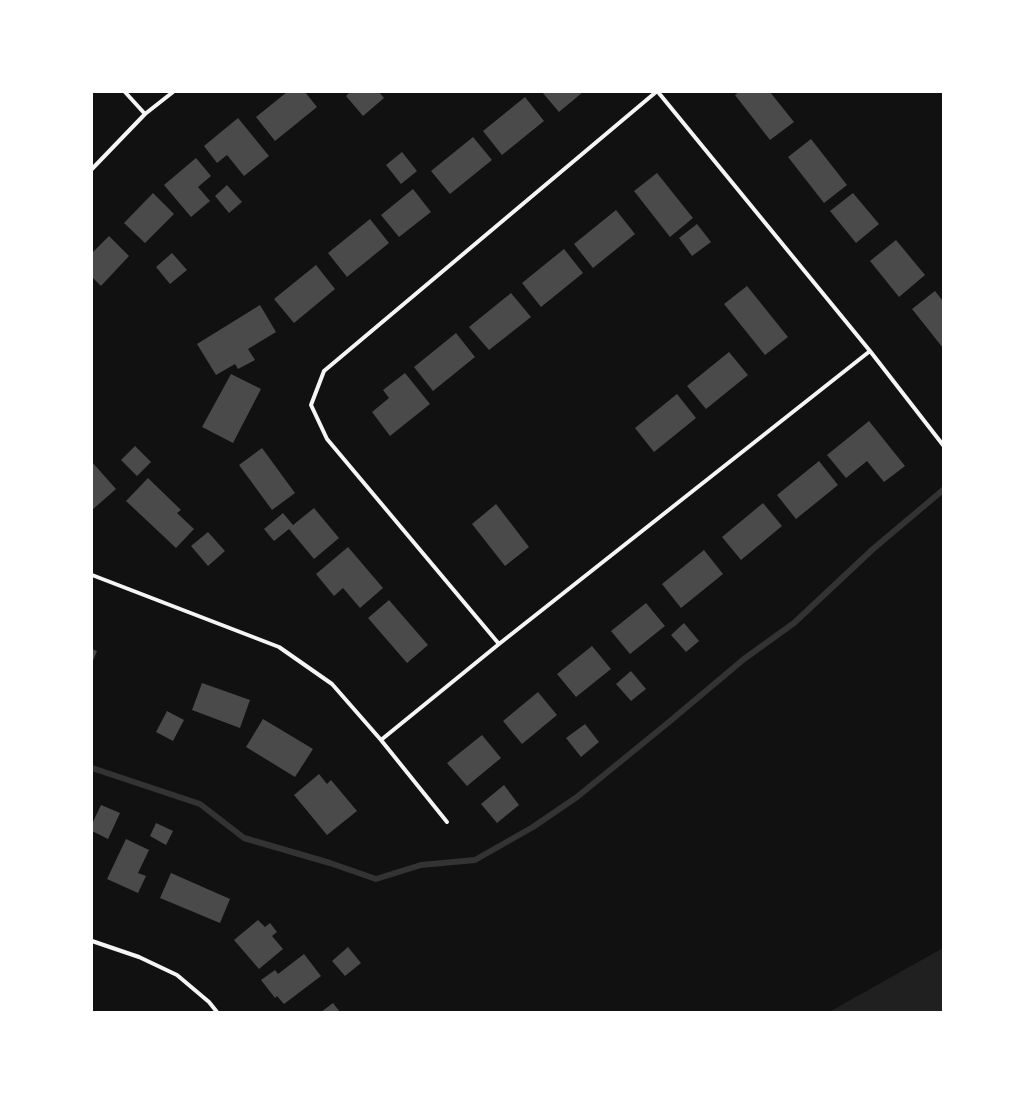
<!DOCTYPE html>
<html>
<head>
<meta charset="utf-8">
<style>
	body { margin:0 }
	#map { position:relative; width:1035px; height:1104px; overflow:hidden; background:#111; font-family:"IBM Plex Serif",serif }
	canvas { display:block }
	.frame { position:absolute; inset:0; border:93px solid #fff; pointer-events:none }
</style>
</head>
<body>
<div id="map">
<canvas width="1035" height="1104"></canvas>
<div class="frame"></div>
</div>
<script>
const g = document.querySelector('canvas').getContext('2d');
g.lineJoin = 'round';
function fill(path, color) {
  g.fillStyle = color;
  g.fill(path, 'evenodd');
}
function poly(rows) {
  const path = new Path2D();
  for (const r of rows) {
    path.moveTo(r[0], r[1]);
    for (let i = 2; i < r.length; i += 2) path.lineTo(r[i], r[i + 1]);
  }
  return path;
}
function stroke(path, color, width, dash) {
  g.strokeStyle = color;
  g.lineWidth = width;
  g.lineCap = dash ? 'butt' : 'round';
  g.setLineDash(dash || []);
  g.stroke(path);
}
const green = poly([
	[943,948,943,1011,942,1012,829,1012]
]);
const stream = poly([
	[92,768,200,804,244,838,330,863,376,879,421,865,475,860,533,827,577,797,669,722,744,659,794,623,873,549,943,490]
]);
const building = poly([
	[287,92,305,92,317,107,275,141,256,117],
	[350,92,379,92,384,98,363,116,346,96],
	[542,92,583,92,559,112],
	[739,92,770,92,794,122,770,140,735,95],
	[525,97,544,121,502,155,483,131],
	[238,118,269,156,244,176,227,155,217,163,204,146],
	[473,137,492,160,450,194,431,171],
	[811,139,847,185,824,203,788,157],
	[402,152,417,171,401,184,386,165],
	[196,158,211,176,198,187,210,201,191,217,164,185],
	[657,173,693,218,670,237,634,191],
	[227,185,242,202,229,213,215,196],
	[413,189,431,212,399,237,381,215],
	[153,193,174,214,145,243,124,223],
	[853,193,879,224,856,243,830,211],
	[616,210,635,234,593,268,574,244],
	[370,219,389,243,347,277,328,253],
	[697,224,711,242,692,256,679,238],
	[109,236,129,256,101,286,92,277,92,253],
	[896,240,925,275,899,297,870,261],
	[564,249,583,273,541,307,522,283],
	[172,253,187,270,170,284,156,267],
	[316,265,335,289,294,323,274,299],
	[747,286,788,337,765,355,724,304],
	[935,291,943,301,943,348,912,309],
	[511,293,531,317,489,350,469,327],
	[260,305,276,332,248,349,255,360,238,369,235,364,216,375,197,344],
	[456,333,475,357,433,391,414,367],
	[729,352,748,375,706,409,687,386],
	[405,373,430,404,390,436,372,412,389,398,383,390],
	[231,374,261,389,233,443,202,427],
	[677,394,696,418,654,452,635,428],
	[869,421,905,466,884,482,867,461,846,478,827,455],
	[135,446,151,462,137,476,121,460],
	[262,448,295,493,272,510,239,465],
	[819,461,838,485,796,519,777,495],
	[92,462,116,489,92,510],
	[148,478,181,510,177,513,194,529,176,548,126,501],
	[763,503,782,526,741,560,722,537],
	[496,504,529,547,505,566,472,524],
	[314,508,339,538,314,559,289,529,274,541,264,529,283,513,293,525],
	[208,532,225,551,208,566,191,546],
	[348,547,383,588,360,608,343,588,334,596,316,574],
	[704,550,723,574,681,608,662,584],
	[389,600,428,645,407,663,368,618],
	[646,603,665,626,630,654,611,631],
	[684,623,699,641,686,652,671,635],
	[592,646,611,669,576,697,557,674],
	[92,649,97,651,92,663],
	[631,671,646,689,631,701,616,684],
	[202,683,250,700,240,728,192,710],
	[538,692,557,715,522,744,503,721],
	[167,711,184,720,173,741,156,732],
	[263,719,313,749,295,777,246,747],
	[585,724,599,742,581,757,566,738],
	[482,735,501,758,467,786,447,763],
	[319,774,327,784,331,780,357,811,327,835,294,795],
	[504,785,519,805,497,823,481,804],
	[101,805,120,813,108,839,92,831,92,824],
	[156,823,173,831,166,845,150,836],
	[126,839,149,850,138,873,146,876,138,893,107,879],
	[171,873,230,899,220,923,160,898],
	[258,920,265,927,270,923,277,932,272,936,283,949,259,969,234,940],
	[348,947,361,963,345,976,332,961],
	[304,954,321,976,284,1004,277,996,275,998,261,980,275,970,278,974],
	[333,1003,340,1012,321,1012]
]);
const minor = poly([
	[125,92,145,114],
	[658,92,870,351,943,445],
	[92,169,145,114,173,92],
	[92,575,279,647,332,684,381,740,447,822],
	[499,644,327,439,311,405,324,371,656,92],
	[381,740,499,644,870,351],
	[92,941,139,957,177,975,209,1002,217,1012]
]);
fill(green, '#202020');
stroke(stream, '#333', 6);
fill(building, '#4a4a4a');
stroke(minor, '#f5f5f5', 4);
</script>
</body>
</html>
